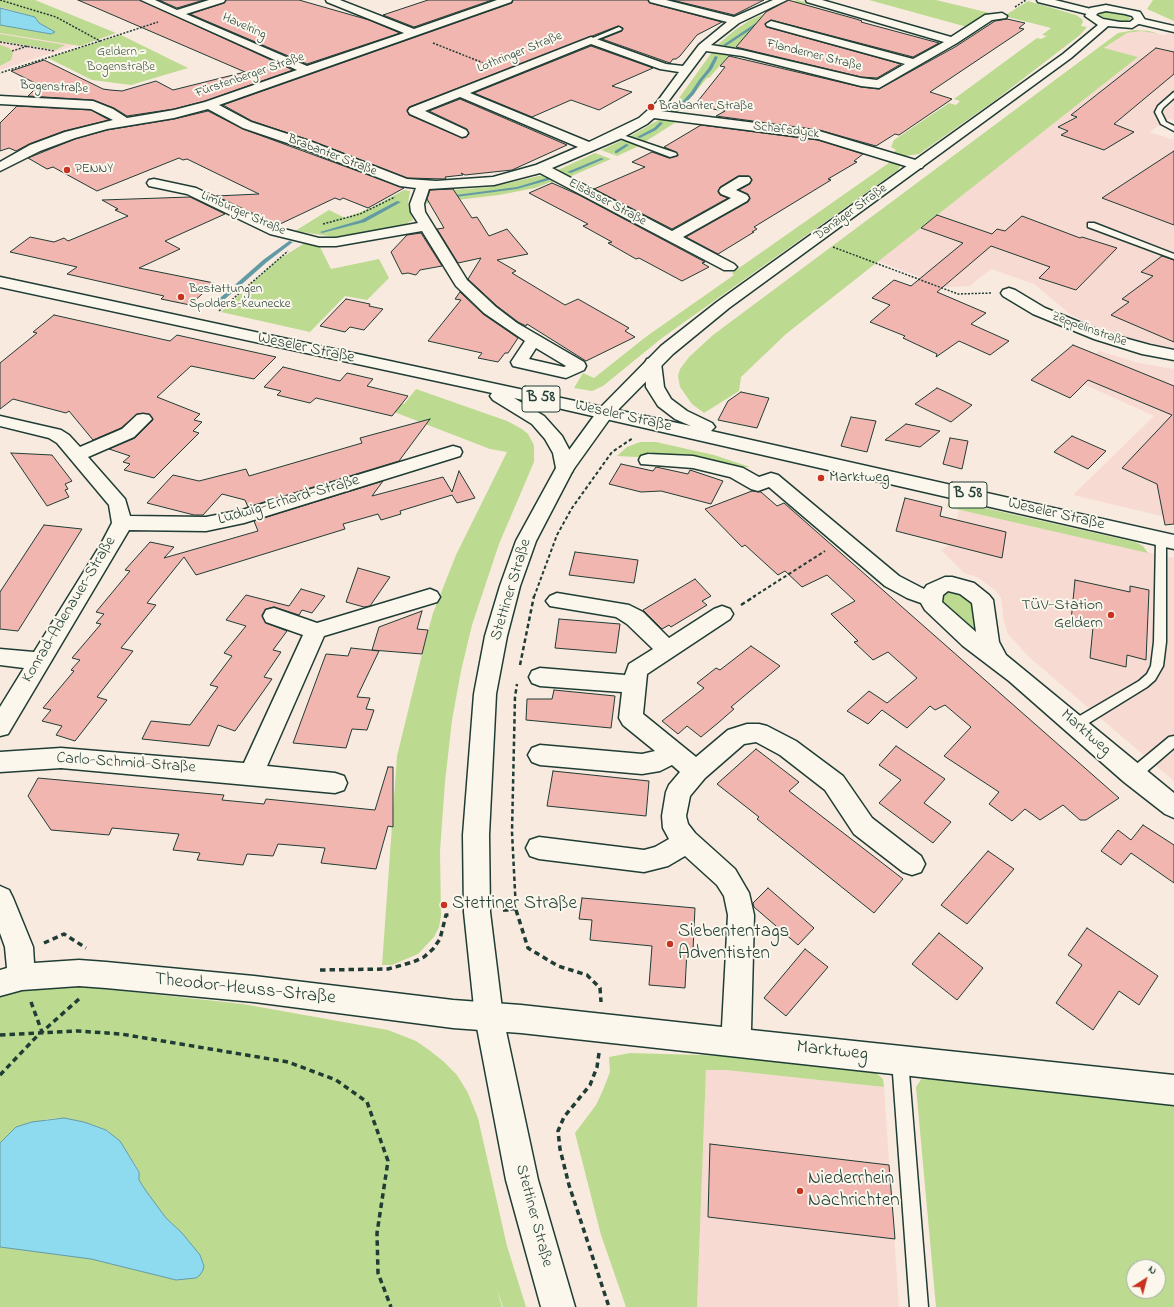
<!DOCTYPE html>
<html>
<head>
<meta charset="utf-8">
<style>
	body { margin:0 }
	#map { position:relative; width:1174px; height:1307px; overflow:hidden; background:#f9eae0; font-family:"Indie Flower",sans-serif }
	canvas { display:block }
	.north { position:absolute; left:1126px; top:1259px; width:40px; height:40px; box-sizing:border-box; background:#fbf7ec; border:1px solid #a3ada2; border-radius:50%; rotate:36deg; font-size:11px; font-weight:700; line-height:16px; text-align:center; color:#1f3d34 }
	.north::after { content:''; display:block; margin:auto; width:14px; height:18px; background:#c8321e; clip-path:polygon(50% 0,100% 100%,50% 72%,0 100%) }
</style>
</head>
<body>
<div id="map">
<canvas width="1174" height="1307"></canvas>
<div class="north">N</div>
</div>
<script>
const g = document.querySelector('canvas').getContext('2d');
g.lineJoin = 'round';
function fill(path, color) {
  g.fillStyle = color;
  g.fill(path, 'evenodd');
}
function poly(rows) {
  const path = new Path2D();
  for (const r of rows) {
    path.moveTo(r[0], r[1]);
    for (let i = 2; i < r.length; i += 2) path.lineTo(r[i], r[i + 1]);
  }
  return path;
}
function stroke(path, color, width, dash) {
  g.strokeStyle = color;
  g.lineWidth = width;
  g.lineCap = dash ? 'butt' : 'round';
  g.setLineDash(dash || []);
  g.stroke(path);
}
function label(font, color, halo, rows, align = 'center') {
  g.font = font + ' "Indie Flower",sans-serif';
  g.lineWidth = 4;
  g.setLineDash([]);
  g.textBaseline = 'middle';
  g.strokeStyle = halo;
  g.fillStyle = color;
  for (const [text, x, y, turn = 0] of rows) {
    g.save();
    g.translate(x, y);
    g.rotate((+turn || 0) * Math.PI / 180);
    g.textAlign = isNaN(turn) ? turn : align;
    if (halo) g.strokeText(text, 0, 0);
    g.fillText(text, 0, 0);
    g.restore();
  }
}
const built = poly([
	[1141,31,1165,35,1167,33,1174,34,1174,120,1169,119,1149,132,1174,140,1174,348,1132,339,1089,324,1071,315,1034,284,991,269,970,286,946,287,878,261,1138,57,1104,49,1127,33],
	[0,33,76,45,0,70],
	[1099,351,1139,363,1174,369,1174,519,1073,495,1154,416,1068,377],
	[959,510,1174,558,1174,781,1030,658,1008,634,1004,622,1001,598,996,591,977,577,964,573,941,550,952,544],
	[706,1070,726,1070,884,1087,899,1307,697,1307]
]);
const green = poly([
	[0,0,35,0,116,33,80,46,0,33,0,25,51,34,54,32,39,23,35,17,0,7],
	[797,0,809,3,758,28,733,49,716,46,735,30,750,20],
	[869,0,936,0,990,13,967,27],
	[1153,0,1174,0,1174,21,1147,9],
	[1028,1,1076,15,1082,19,1083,22,1081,26,1087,27,1080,35,994,101,919,154,905,156,892,153,896,150,891,147,894,140,949,103,956,105,960,101,954,99,1037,38,1041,39,1047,36,1042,35,1051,28,1004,16],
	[1110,11,1125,14,1131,19,1127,21,1116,22,1105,20,1099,16,1101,12],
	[1135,30,1149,31,1159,34,1141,31,1127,33,1104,48,1138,57,786,334,741,377,739,391,704,413,692,404,680,387,678,376,680,369,689,357,713,335,1118,33],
	[0,34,65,45,56,50,0,41],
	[121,35,188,68,131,85,92,80,48,58],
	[0,45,9,48,13,53,11,60,0,66],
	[712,52,730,54,709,78,707,78,683,107,674,114,668,112,666,109,671,102,677,101],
	[660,119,678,121,643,143,629,137],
	[623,140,639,146,617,156,601,150],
	[595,153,611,159,569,177,558,170],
	[893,160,900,166,898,170,662,338,603,386,592,391,574,388,583,373,594,378,647,336,734,275,732,273],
	[543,175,556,180,535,188,499,195,423,204,428,192,491,187],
	[404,190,410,191,408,203,413,220,404,225,335,237,295,231,329,210,345,218,373,207],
	[305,243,319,245,331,269,379,259,389,278,367,300,345,296,310,332,221,312,276,261],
	[416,389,507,421,522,429,528,434,534,445,534,462,499,544,472,625,461,671,452,720,445,782,440,851,441,916,439,927,434,937,418,954,392,965,382,965,397,756,422,654,433,613,456,555,507,452,490,449,389,410,396,402,404,404],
	[640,442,656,442,714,455,750,467,728,468,693,460,617,456,627,447],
	[949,500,1135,542,1143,546,1148,553,947,507],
	[949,592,961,593,971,600,975,609,975,635,941,605,941,596],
	[78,986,243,1004,388,1030,416,1041,429,1050,443,1061,457,1075,468,1093,478,1118,507,1246,526,1307,503,1307,497,1289,502,1307,0,1307,0,1247,91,1259,176,1280,196,1278,204,1266,200,1255,182,1233,166,1218,146,1191,139,1180,139,1171,129,1155,107,1130,84,1122,64,1118,48,1119,16,1127,0,1143,0,993,11,990],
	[630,1053,733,1056,874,1071,883,1079,884,1087,726,1070,706,1070,697,1307,626,1307,601,1235,575,1133,596,1105,603,1090,610,1072,609,1057],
	[926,1077,1174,1104,1174,1307,936,1307,916,1087,922,1078],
	[1134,1267,1158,1267,1158,1291,1134,1291]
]);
const water = poly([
	[0,8,35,17,39,23,55,32,51,34,0,25,0,8],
	[64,1118,84,1122,106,1130,120,1141,139,1172,139,1180,146,1191,166,1218,182,1233,200,1255,204,1266,203,1270,200,1275,196,1278,176,1280,91,1259,0,1247,0,1143,16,1127,32,1122,64,1118]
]);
const stream = poly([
	[762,19,765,20,726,46,723,45,762,19],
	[715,56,718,57,712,69,702,81,694,94,677,112,675,112,675,110,691,92,699,80,708,69,715,56],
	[660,122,663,123,656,130,640,138,637,137,654,128,660,122],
	[626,144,629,145,617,153,615,153,615,151,626,144],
	[601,158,604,159,571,173,567,172,601,158],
	[547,178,549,178,549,180,517,189,448,198,446,197,448,196,517,187,547,178],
	[397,201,401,202,365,222,322,233,320,232,361,220,397,201],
	[289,241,293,242,267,262,217,306,213,306,213,304,263,260,289,241]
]);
const building = poly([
	[78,0,140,0,293,70,205,101,174,109,127,116,114,108,93,100,28,96,34,90,43,87,11,71,44,60,103,89,110,90,122,91,156,81,173,90,245,72,78,0],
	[159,0,204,0,177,8,159,0],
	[226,0,299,0,369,20,400,33,307,64,190,14,224,3,226,0],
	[428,0,492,0,414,27,383,15,428,0],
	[513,0,648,0,650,3,722,22,697,35,680,56,676,59,673,59,670,63,602,39,622,31,623,28,618,26,409,107,407,110,409,115,462,138,466,137,469,134,467,129,429,111,460,99,567,145,512,170,465,175,461,173,463,175,445,177,446,179,407,178,312,141,252,121,223,105,512,3,513,0],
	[672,0,764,0,734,15,672,0],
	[788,0,856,19,862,21,861,22,939,43,913,57,771,20,765,24,767,27,901,64,877,78,861,77,736,47,766,12,788,0],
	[1007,19,1025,23,1019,28,1024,29,930,92,952,99,899,135,895,134,876,146,819,130,716,116,725,111,694,106,725,67,720,66,729,56,861,87,879,89,955,47,995,21,1007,19],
	[591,46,653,68,612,86,632,92,599,110,571,100,532,117,474,93,591,46],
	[1156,48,1174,52,1174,74,1114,124,1134,132,1104,150,1061,135,1068,131,1058,127,1077,117,1071,115,1156,48],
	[17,106,91,110,109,120,64,131,29,144,16,151,9,148,0,151,0,123,17,106],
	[208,111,243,129,404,188,368,208,343,198,340,200,335,198,278,225,216,196,259,194,187,159,183,160,179,158,97,191,53,167,47,169,28,158,75,139,107,130,174,119,208,111],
	[701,125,818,140,863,154,854,161,857,162,828,179,831,180,754,227,757,229,752,232,754,232,718,254,686,237,748,202,750,199,748,194,739,190,750,184,752,179,749,176,738,176,720,187,718,192,720,195,728,198,672,229,594,189,645,167,632,162,652,152,669,158,677,156,676,152,664,147,701,125],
	[1174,151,1174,225,1102,198,1174,151],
	[552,183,579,195,705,262,702,263,709,267,682,281,639,258,636,259,608,243,612,242,583,226,588,224,529,193,552,183],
	[453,189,472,218,477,217,489,236,507,229,528,254,497,260,516,271,512,273,565,305,578,299,629,328,625,331,635,337,586,361,527,324,526,326,518,322,497,306,468,279,481,258,458,263,437,229,444,228,427,199,430,190,453,189],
	[190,197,225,214,165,241,180,249,139,268,214,283,190,305,161,299,164,296,67,274,77,267,10,252,30,237,54,242,64,238,68,241,128,216,115,210,118,209,102,200,190,197],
	[937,215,992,234,997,229,1005,231,1022,216,1080,238,1082,237,1117,248,1076,290,1039,278,1050,267,991,246,937,292,986,313,971,324,1009,341,990,355,959,341,936,357,937,354,903,338,905,336,870,322,890,305,872,298,894,280,911,286,963,243,921,228,937,215],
	[421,233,442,266,420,270,416,275,408,273,402,274,391,252,407,235,421,233],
	[1162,256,1174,260,1174,342,1111,315,1129,302,1122,299,1153,276,1141,272,1162,256],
	[460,292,483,314,518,338,508,353,505,353,498,362,478,358,482,353,428,341,461,300,455,299,460,292],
	[346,299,370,304,369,306,383,309,364,330,350,327,345,332,320,326,346,299],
	[54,315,170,341,177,335,276,357,254,379,191,366,157,397,200,414,194,420,202,422,193,431,199,433,154,478,124,470,130,464,123,462,130,456,109,449,135,438,153,420,149,414,137,414,121,428,93,440,69,411,66,413,13,399,0,409,0,363,37,333,33,332,54,315],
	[1073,345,1174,386,1174,524,1165,525,1157,484,1122,468,1172,415,1088,380,1070,398,1031,380,1073,345],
	[283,367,340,381,347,373,373,379,367,386,408,396,392,416,316,398,310,403,277,395,281,391,264,387,283,367],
	[937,388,948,393,972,405,951,422,915,404,937,388],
	[741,392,769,398,757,428,718,420,728,401,741,392],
	[851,417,876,421,867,452,841,446,851,417],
	[430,419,399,461,248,507,245,500,222,494,203,515,194,515,147,503,173,475,199,481,246,469,249,476,362,443,360,438,430,419],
	[906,424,940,431,920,447,885,440,906,424],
	[1072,436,1106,451,1088,469,1054,452,1072,436],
	[950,438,968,441,962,469,943,464,950,438],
	[11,453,52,455,72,481,65,484,68,489,65,490,69,497,47,506,11,453],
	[621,464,653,471,656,467,688,474,690,470,723,481,711,504,661,491,641,492,609,484,621,464],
	[459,471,475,498,457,503,452,495,400,511,401,514,381,520,378,514,343,524,345,529,196,575,184,557,147,603,156,605,121,648,133,651,97,697,107,700,75,741,56,735,62,726,42,721,51,710,43,708,74,671,71,670,80,660,72,658,101,624,96,623,104,614,96,612,130,571,125,570,150,542,174,547,164,558,258,531,254,521,383,481,372,496,443,477,452,492,459,471],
	[752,491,761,492,777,506,784,503,1119,798,1086,820,1080,820,1063,805,1040,820,1025,809,1012,821,989,804,999,792,944,756,971,727,945,705,935,710,930,706,907,728,882,710,868,724,847,711,869,691,887,703,917,678,888,652,873,660,854,642,858,641,831,614,855,601,827,575,802,587,785,571,778,575,745,545,742,547,705,509,752,491],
	[905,498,942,507,940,516,1006,532,1002,558,896,531,905,498],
	[44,525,82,529,18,631,0,629,0,592,44,525],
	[575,552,638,560,634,583,569,575,575,552],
	[358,568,390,577,370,606,364,607,346,602,358,568],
	[695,579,711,596,702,601,707,605,671,627,669,625,662,629,643,610,695,579],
	[1075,580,1130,592,1130,586,1149,590,1146,660,1127,655,1126,667,1090,658,1093,627,1071,621,1075,580],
	[301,589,325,596,312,613,302,610,299,615,274,607,266,609,262,615,266,623,287,631,273,650,281,652,264,677,272,679,235,731,218,725,209,746,142,739,151,721,190,725,218,687,210,685,232,656,224,653,246,626,226,620,246,595,289,606,301,589],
	[422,611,417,629,428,630,422,654,372,650,379,627,422,611],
	[559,619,620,624,616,653,555,648,559,619],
	[751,646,780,666,731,707,734,709,718,723,701,737,687,726,678,734,662,721,704,688,697,683,716,668,720,670,751,646],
	[351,648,379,651,357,697,370,698,366,709,374,710,367,730,352,729,346,748,293,743,326,654,348,656,351,648],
	[554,690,615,696,611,728,526,720,527,699,552,699,554,690],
	[896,746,945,779,924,803,951,822,933,843,879,803,901,780,879,765,896,746],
	[756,749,799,782,789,791,903,879,874,913,757,819,759,817,717,784,756,749],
	[388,767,393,767,393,827,388,826,376,869,321,863,325,848,278,844,273,856,247,854,243,865,197,860,200,853,173,850,179,834,112,828,109,835,51,830,28,796,38,778,224,795,222,800,264,804,266,799,375,810,388,767],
	[553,771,649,781,646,816,547,806,553,771],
	[1143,825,1174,845,1174,883,1131,853,1121,865,1101,851,1118,830,1131,840,1143,825],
	[988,851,1014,869,967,924,941,905,988,851],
	[768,888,814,928,798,945,754,907,753,903,768,888],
	[582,898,695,908,693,950,687,950,685,988,649,985,652,946,590,940,592,920,579,919,582,898],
	[1087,928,1158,976,1139,1005,1119,991,1093,1030,1056,1003,1082,965,1068,955,1087,928],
	[939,933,983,968,957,1000,912,964,939,933],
	[805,949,828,967,786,1016,764,998,805,949],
	[710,1144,889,1165,895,1239,708,1217,710,1144]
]);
const pathFar3 = poly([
	[0,0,56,17,100,41,0,73],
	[1015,7,1026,0],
	[100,41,158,22],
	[0,42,55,51],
	[433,43,486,64],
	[12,51,28,46],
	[323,224,360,214,395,197],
	[833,247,958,294,992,293],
	[219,311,288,251]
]);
const pathFar2 = poly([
	[534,597,557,535,572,508,612,452,633,438],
	[753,597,825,551]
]);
const pathFar1 = poly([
	[741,605,755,596],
	[520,665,534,596],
	[503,910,516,909],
	[516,911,512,832,515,697,517,684]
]);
const path = poly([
	[503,910,509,910],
	[516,910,528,948,558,966,587,975,600,988,601,1002],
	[44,943,64,934,86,948],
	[320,970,388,969,413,962,424,957,433,949,440,939,446,915,452,915],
	[31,1002,42,1032,79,999],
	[0,1035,78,1031,121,1034,288,1062,336,1080,367,1102,388,1161,377,1233,378,1273,391,1307],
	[599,1053,597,1067,590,1085,564,1117,558,1131,560,1149,569,1185,609,1307],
	[0,1075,41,1032]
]);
const service = poly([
	[619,27,622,29,621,30,593,41,588,40,619,27],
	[1174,92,1174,98,1163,108,1161,112,1166,122,1174,126,1174,131,1161,124,1155,112,1158,106,1174,92],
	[617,133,676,153,677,155,670,157,615,136,614,135,617,133],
	[1088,223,1094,223,1174,254,1174,259,1088,227,1088,223],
	[1161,535,1166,539,1166,642,1163,666,1155,680,1147,687,1079,729,1075,730,1071,729,1069,725,1071,721,1139,681,1147,674,1151,666,1154,642,1156,539,1161,535],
	[1174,736,1174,748,1138,779,1133,780,1128,779,1126,775,1128,771,1169,737,1174,736],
	[900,1052,906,1054,908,1060,928,1307,910,1307,892,1060,894,1054,900,1052]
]);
const minor = poly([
	[141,0,155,0,177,10,209,0,225,0,224,2,186,14,307,66,404,33,327,2,326,0,340,0,414,29,497,0,512,0,511,2,219,105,251,122,312,142,407,179,436,181,493,177,536,165,578,147,460,97,425,111,466,130,468,133,466,136,462,137,410,114,408,111,410,108,591,37,666,64,683,66,699,45,727,22,650,2,649,0,666,0,734,17,773,0,787,0,739,23,711,45,742,50,861,78,877,80,905,64,767,26,766,24,771,21,913,59,944,42,807,2,806,0,822,0,951,37,985,15,1002,13,1007,16,1006,18,992,20,957,43,879,88,861,86,742,56,706,51,661,111,819,131,922,162,924,165,922,168,912,168,818,139,654,118,647,124,622,138,552,168,672,231,731,198,721,194,719,191,721,188,739,177,749,177,751,180,749,183,736,190,747,195,749,198,747,201,683,237,734,264,737,267,734,270,724,270,540,173,494,185,429,189,424,204,425,212,467,280,496,307,517,323,584,362,586,366,584,370,566,378,513,366,511,362,525,341,484,313,456,286,422,231,336,246,319,246,270,234,187,194,149,186,147,183,149,180,154,179,196,188,280,228,319,238,336,238,418,223,411,212,410,204,416,188,400,186,302,148,243,128,208,109,174,118,107,129,75,138,40,151,0,171,0,162,30,145,65,132,113,120,91,109,0,104,0,96,93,101,113,109,127,118,174,110,205,102,297,70,141,0],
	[591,44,660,69,679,72,657,102,639,118,589,142,470,93,591,44],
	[536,348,566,366,564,367,529,359,536,348],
	[1037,0,1055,0,1095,10,1096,12,1091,15,1038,2,1037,0],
	[1139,18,1174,26,1174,32,1135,23,1134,21,1139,18],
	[1009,288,1015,290,1045,308,1106,333,1150,345,1174,350,1174,360,1142,354,1094,339,1033,314,1003,296,1001,293,1003,290,1009,288],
	[143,414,149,415,152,419,134,437,88,457,125,499,130,516,206,517,242,510,453,446,460,448,462,452,460,456,244,523,206,531,129,530,8,734,0,736,0,707,24,668,0,665,0,649,34,652,101,544,112,523,109,505,57,443,49,438,0,426,0,416,61,430,69,435,80,447,122,429,137,415,143,414],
	[648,454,693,456,743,468,759,477,771,473,778,475,899,576,924,589,927,585,945,577,952,577,974,583,989,595,993,600,999,642,1006,655,1174,793,1174,818,1165,814,1124,782,1009,681,963,646,925,610,921,603,907,598,885,586,769,487,758,491,751,489,730,477,693,468,641,464,639,460,641,456,648,454],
	[948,591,960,594,972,603,976,632,942,602,943,595,948,591],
	[430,589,437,592,440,597,437,602,324,636,267,766,335,773,344,776,347,783,344,790,335,793,61,768,0,772,0,752,61,748,244,763,303,635,266,622,263,616,266,610,274,608,317,623,430,589],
	[557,593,629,605,643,612,669,638,714,609,722,606,730,609,733,614,730,619,647,674,643,714,696,757,728,730,747,724,759,724,767,726,796,741,843,776,872,818,921,856,925,864,921,872,912,875,903,872,854,834,825,790,780,755,756,742,744,744,705,778,690,796,686,816,688,824,695,833,735,869,749,893,754,915,751,1030,1174,1075,1174,1105,521,1033,453,1028,254,1002,106,988,79,986,22,990,0,996,0,970,7,968,5,947,0,933,0,886,9,890,13,898,33,947,34,963,79,960,106,962,254,976,453,1000,521,1005,722,1027,728,915,724,896,717,885,685,856,668,866,644,872,539,859,530,856,526,848,530,840,539,837,644,850,655,847,669,839,663,828,662,816,666,792,669,785,680,772,672,765,660,771,642,774,540,765,532,762,528,755,532,748,540,745,642,754,655,751,623,725,619,718,622,692,540,686,532,683,529,677,532,671,540,668,625,675,629,664,653,649,627,624,616,617,550,606,546,601,550,596,557,593]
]);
const tertiary = poly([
	[1106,5,1140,12,1145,20,1132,28,1108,26,1071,58,729,308,673,354,611,417,573,470,536,541,520,586,507,636,496,694,489,835,490,912,503,1017,538,1180,575,1307,541,1307,506,1180,475,1017,464,912,463,835,474,694,485,636,500,586,516,541,556,468,599,409,661,346,717,302,1063,54,1098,25,1085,16,1090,8,1106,5],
	[1106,11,1125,14,1132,16,1134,19,1130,22,1120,22,1103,19,1096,15,1098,13,1106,11]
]);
const primary = poly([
	[0,277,691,426,675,419,658,406,646,387,645,363,647,359,653,358,659,359,661,363,664,387,671,399,687,411,712,423,715,427,711,431,1174,535,1174,549,514,398,544,416,562,436,571,453,574,468,572,472,565,474,558,472,556,468,553,453,545,439,532,424,493,400,490,396,492,393,0,287,0,277]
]);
const markers = [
	[651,107,4,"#c8321e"],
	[67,170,4,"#c8321e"],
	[181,297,4,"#c8321e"],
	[821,478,4,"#c8321e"],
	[1111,615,4,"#c8321e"],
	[444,905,4,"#c8321e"],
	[670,944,4,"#c8321e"],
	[800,1191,4,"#c8321e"]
];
const farStreetnames = [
	["Havelring",244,27,24],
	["Lothringer Straße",520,53,-22],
	["Flanderner Straße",814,56,14],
	["Fürstenberger Straße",250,76,-19],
	["Bogenstraße",54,88,3],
	["Schafsdyck",786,131,7],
	["Brabanter Straße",332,156,21],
	["Elsässer Straße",607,203,28],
	["Danziger Straße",851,213,-36],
	["Limburger Straße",243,214,24],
	["Zeppelinstraße",1089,330,20]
];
const farParknames = [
	["Geldern -",121,53],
	["Bogenstraße",121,68]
];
const farPoinames = [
	["Brabanter Straße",659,107],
	["PENNY",75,170],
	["Bestattungen",189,290],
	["Spolders-Keunecke",189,305]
];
const shields = [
	[541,399,38],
	[968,495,38]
];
const shieldNames = [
	["B 58",541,399],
	["B 58",968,495]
];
const streetNames = [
	["Weseler Straße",306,349,12],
	["Weseler Straße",623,417,13],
	["Ludwig-Erhard-Straße",289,501,-16],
	["Weseler Straße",1056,515,13],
	["Stettiner Straße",512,590,-73],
	["Konrad-Adenauer-Straße",70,610,-59],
	["Marktweg",1085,733,41],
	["Carlo-Schmid-Straße",126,764,4],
	["Stettiner Straße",533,1216,75]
];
const poiNames = [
	["Marktweg",829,478],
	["TÜV-Station",1103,606,"right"],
	["Geldern",1103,624,"right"]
];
const nearPoinames = [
	["Stettiner Straße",452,905],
	["Siebententags",678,933],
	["Adventisten",678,955],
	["Niederrhein",808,1180],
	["Nachrichten",808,1202]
];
const nearStreetnames = [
	["Theodor-Heuss-Straße",245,990,6],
	["Marktweg",832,1052,6]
];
fill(built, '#f7dad2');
fill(green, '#bdda91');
fill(water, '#8edaee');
stroke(water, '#629ba4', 1);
fill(stream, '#629ba4');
fill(building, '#f1b6b0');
stroke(building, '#1f3d34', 1);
stroke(service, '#1f3d34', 3);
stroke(minor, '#1f3d34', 3);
stroke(tertiary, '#1f3d34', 3);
stroke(primary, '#1f3d34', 3);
stroke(pathFar3, '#1f3d34', 1.5, [2, 1.5]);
stroke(pathFar2, '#1f3d34', 2, [3.5, 2.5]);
stroke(pathFar1, '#1f3d34', 2.5, [4.5, 3]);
stroke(path, '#1f3d34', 3.5, [5.5, 4]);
fill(service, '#fbf7ec');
fill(minor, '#fbf7ec');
fill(tertiary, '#fbf7ec');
fill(primary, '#fbf7ec');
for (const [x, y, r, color] of markers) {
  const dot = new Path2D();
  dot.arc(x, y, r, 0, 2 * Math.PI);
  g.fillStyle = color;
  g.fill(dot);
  stroke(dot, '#fbf7ec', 1.5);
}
label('13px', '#1f3d34', '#fbf7ec', farStreetnames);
label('13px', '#3f5c47', '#fbf7ec', farParknames);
label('13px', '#1f3d34', '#fbf7ec', farPoinames, 'left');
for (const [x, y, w] of shields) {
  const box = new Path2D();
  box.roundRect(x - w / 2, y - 13, w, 26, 3);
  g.fillStyle = '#fbf7ec';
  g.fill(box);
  stroke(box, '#1f3d34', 1);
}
label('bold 15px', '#1f3d34', null, shieldNames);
label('16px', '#1f3d34', '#fbf7ec', streetNames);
label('16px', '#1f3d34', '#fbf7ec', poiNames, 'left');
label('19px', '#1f3d34', '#fbf7ec', nearPoinames, 'left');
label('19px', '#1f3d34', '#fbf7ec', nearStreetnames);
</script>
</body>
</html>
